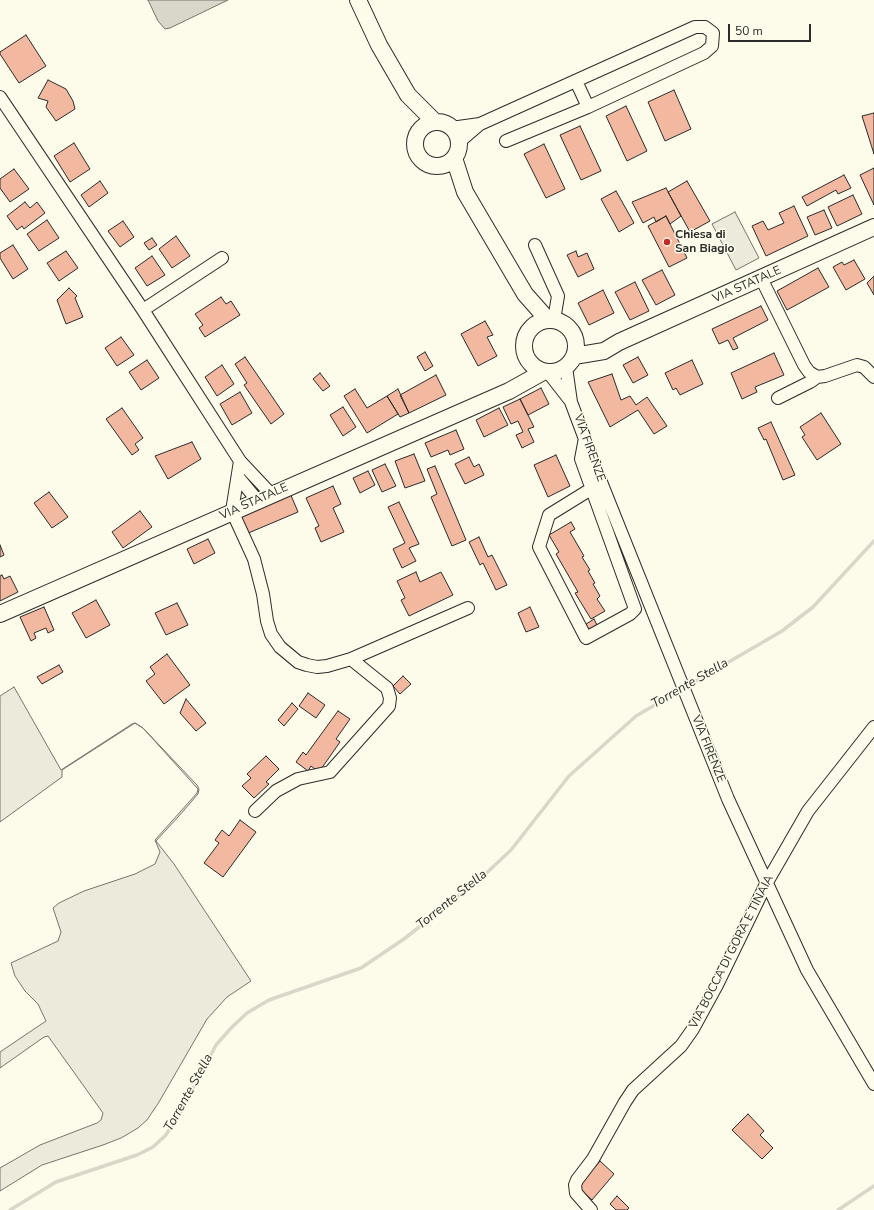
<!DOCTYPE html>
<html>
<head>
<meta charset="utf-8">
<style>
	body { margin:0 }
	#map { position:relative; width:874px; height:1210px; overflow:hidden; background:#fdfbea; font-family:"Nunito Sans",sans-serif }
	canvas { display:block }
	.scale { position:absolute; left:728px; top:24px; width:83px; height:18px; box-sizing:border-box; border:2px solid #2b2b2b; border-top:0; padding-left:5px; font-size:12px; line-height:14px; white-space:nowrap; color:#2b2b2b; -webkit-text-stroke:3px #fdfbea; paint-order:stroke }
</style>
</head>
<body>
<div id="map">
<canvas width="874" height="1210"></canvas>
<div class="scale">50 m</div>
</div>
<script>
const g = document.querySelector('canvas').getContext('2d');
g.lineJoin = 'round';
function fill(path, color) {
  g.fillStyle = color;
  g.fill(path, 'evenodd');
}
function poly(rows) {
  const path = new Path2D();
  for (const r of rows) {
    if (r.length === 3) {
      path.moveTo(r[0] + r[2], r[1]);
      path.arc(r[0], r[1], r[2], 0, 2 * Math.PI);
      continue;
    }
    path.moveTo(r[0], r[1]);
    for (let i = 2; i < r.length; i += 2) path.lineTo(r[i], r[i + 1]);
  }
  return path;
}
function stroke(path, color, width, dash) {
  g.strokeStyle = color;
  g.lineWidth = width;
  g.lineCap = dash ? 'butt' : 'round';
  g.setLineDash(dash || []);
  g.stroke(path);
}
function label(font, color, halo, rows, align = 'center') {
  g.font = font + ' "Nunito Sans",sans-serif';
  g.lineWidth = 3;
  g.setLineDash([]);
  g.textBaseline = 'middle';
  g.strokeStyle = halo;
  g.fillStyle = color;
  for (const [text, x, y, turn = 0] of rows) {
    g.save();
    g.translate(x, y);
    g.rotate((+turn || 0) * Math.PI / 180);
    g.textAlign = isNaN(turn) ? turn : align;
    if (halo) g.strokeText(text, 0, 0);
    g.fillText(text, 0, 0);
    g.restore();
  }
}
const green = poly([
	[735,212,759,258,736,270,712,224,735,212],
	[14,687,61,770,132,724,135,723,143,728,197,785,199,789,198,794,178,817,156,841,174,864,251,981,227,997,207,1019,159,1102,147,1120,138,1128,121,1138,103,1145,42,1165,0,1191,0,1168,40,1145,97,1123,101,1120,103,1113,48,1036,44,1037,0,1068,0,1052,46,1021,38,1004,25,991,15,976,11,963,58,941,61,932,53,908,59,903,84,891,135,874,155,864,160,852,155,840,197,793,198,789,143,728,135,723,62,770,62,777,0,822,0,696,14,687]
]);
const water = poly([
	[148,0,228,0,170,28,165,29,158,21,148,0]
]);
const stream = poly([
	[10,1210,56,1182,137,1155,153,1147,165,1136,178,1117,216,1045,232,1027,247,1013,269,1000,361,968,404,939,479,880,511,850,569,776,636,716,782,631,813,607,874,541],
	[838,1210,874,1186]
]);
const building = poly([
	[26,35,46,66,19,83,0,54,0,52,26,35],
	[48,80,66,89,73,101,75,109,56,121,46,107,48,101,38,98,48,80],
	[674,90,691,129,665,141,648,102,674,90],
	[626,106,647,151,627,161,606,116,626,106],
	[874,113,874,154,862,116,874,113],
	[580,126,601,171,581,180,560,135,580,126],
	[74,143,90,169,70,182,54,156,74,143],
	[544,144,565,189,546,198,524,154,544,144],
	[874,168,874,205,860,175,874,168],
	[14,169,29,189,10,202,0,188,0,179,14,169],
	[844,175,851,188,838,194,836,190,807,206,802,197,844,175],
	[100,181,108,193,89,207,81,195,100,181],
	[687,181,710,221,690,232,668,192,687,181],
	[666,188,681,216,670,224,666,216,656,222,654,217,643,223,632,202,666,188],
	[616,191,634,223,619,232,601,199,616,191],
	[853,195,862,214,837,226,828,207,853,195],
	[25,202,30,208,37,202,45,213,24,229,22,226,17,230,7,216,25,202],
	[794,206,808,236,766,256,752,226,763,221,768,230,784,223,779,213,794,206],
	[824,210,832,228,815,235,807,217,824,210],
	[666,216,687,258,669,267,648,226,666,216],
	[47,220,59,238,39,251,27,234,47,220],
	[123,221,134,237,120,247,108,231,123,221],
	[176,236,190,256,172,268,159,249,176,236],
	[152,238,157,245,149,250,144,243,152,238],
	[13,245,28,269,13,279,0,258,0,253,13,245],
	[66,251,78,268,59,281,47,263,66,251],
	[576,251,578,257,587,253,594,269,578,277,567,255,576,251],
	[152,256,165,275,147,286,135,268,152,256],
	[854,260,865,279,846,290,833,267,842,262,844,265,854,260],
	[818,268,829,287,787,310,777,291,818,268],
	[662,270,675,295,656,305,642,280,662,270],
	[874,276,874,295,867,283,874,276],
	[635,282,649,311,630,320,615,292,635,282],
	[69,288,77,296,75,298,83,317,66,324,57,300,69,288],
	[603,290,614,313,589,325,578,303,603,290],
	[221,297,226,304,231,301,240,315,205,337,199,328,203,325,195,314,221,297],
	[761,306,768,320,733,338,738,348,733,350,728,340,719,344,712,329,761,306],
	[485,321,493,335,487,337,497,356,478,366,461,334,485,321],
	[121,337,134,355,117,366,105,348,121,337],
	[425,352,433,366,425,371,417,357,425,352],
	[774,353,784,375,755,387,757,392,742,399,731,373,774,353],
	[245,357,284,414,271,424,244,385,247,383,235,364,245,357],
	[638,357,648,375,633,383,623,365,638,357],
	[147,360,159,378,141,390,129,372,147,360],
	[692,360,703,384,680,395,676,388,673,390,665,373,692,360],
	[222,365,234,384,217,396,205,377,222,365],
	[320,373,330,386,323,391,313,379,320,373],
	[612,374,621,400,630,396,636,405,647,397,667,426,654,434,638,410,610,427,588,382,612,374],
	[436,375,446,395,409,413,400,395,436,375],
	[541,388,549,404,528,415,520,399,541,388],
	[355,389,367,408,387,396,398,414,367,433,344,396,355,389],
	[398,389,409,413,400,417,387,396,398,389],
	[240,392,252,413,232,425,220,404,240,392],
	[520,399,534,427,528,429,534,442,522,448,516,435,523,432,518,421,511,424,503,407,520,399],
	[343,407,356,427,343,436,330,415,343,407],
	[122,408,143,438,135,444,139,450,132,455,106,419,122,408],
	[499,408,508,425,484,437,476,420,499,408],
	[821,413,841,444,817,460,802,437,805,435,800,427,821,413],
	[771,422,795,475,783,480,766,439,764,440,758,428,771,422],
	[456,430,464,449,450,455,448,450,431,457,425,443,456,430],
	[192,442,201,459,168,479,155,456,192,442],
	[414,454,425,481,405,488,395,461,414,454],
	[556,455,570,486,548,497,534,465,556,455],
	[469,457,474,467,479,464,484,475,465,484,455,464,469,457],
	[385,464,396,486,382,492,372,470,385,464],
	[435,466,466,540,452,546,431,497,437,494,427,469,435,466],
	[368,471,375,485,360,493,353,478,368,471],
	[333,486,341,504,333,508,344,532,321,542,315,528,319,526,306,498,333,486],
	[49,492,68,517,52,528,34,503,49,492],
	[290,493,298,512,246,534,238,516,290,493],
	[399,502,419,544,409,548,416,561,402,568,393,549,405,543,388,507,399,502],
	[140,511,152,527,123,548,112,532,140,511],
	[571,522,575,529,570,532,584,556,582,557,590,570,588,571,595,583,593,584,600,596,597,599,605,611,591,619,575,593,578,592,556,554,559,552,549,535,571,522],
	[479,537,488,557,492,555,507,585,496,590,483,563,480,565,469,542,479,537],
	[208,539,215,553,194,564,187,549,208,539],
	[0,545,4,555,0,557,0,545],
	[416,572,420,582,441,572,453,595,409,616,401,600,405,598,397,581,416,572],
	[2,575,4,579,10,576,18,592,0,601,0,576,2,575],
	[96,600,110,625,86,638,72,613,96,600],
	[177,603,188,625,166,635,155,613,177,603],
	[44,607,54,630,48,633,46,628,34,633,36,638,31,641,20,617,44,607],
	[530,607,539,627,526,632,518,613,530,607],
	[594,619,597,625,587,632,583,626,594,619],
	[167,654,190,685,164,704,146,681,155,674,150,667,167,654],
	[59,665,63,672,42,684,37,677,59,665],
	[403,676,411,684,400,694,393,686,403,676],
	[308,693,325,705,316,718,299,706,308,693],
	[186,699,206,723,196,731,180,713,186,699],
	[292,703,298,709,284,726,278,720,292,703],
	[338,711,350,719,336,739,340,742,319,772,311,766,308,771,296,762,303,752,306,755,338,711],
	[266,756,279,769,266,782,269,784,254,798,242,786,251,778,247,774,266,756],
	[240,820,256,832,223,877,204,863,219,843,215,840,222,830,229,836,240,820],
	[748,1114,764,1131,760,1135,773,1148,762,1159,732,1130,748,1114],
	[600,1161,614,1174,592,1200,577,1187,600,1161],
	[617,1196,629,1208,627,1210,616,1210,610,1204,617,1196]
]);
const minor = poly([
	[576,81,588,107],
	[0,97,143,310,240,461,271,494],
	[451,128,480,124,695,27,705,27,713,33,712,46,704,53,588,107,506,141],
	[459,142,480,124],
	[535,245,558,296,554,320],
	[761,278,804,365,809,372,817,377,825,376,857,365,864,367,874,377],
	[143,310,222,258],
	[566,367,571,402,603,487,728,799,807,970,874,1084],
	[548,372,569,399],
	[778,398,810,382,817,377],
	[585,438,581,459,635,609,630,614,586,638,539,547,549,515,591,489],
	[240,461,232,511,254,559,263,594,267,621,271,634,280,647,298,662,307,665,317,667,327,666,351,659,468,608],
	[238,477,257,500],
	[255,811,276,791,298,779,330,772,389,706,390,698,387,688,351,659],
	[591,1210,576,1193,575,1185,577,1180,593,1159,625,1102,633,1090,681,1046,693,1029,717,985,766,884,808,811,874,727]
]);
const major = poly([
	[358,0,379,45,408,95,435,122],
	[437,144,22],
	[454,158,465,192,525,294,548,320],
	[550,346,26],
	[574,356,604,351,619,342,874,227],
	[0,614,509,391,543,372]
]);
const markers = [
	[667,242,4,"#c62828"]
];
const poiNames = [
	["Chiesa di",675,235],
	["San Biagio",675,249]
];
const streetNames = [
	["VIA STATALE",747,285,-24],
	["VIA FIRENZE",589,448,70],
	["VIA STATALE",254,502,-24],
	["VIA FIRENZE",708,749,68],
	["VIA BOCCA DI GORA E TINAIA",732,952,-63]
];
const waterNames = [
	["Torrente Stella",690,684,-30],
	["Torrente Stella",452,900,-39],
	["Torrente Stella",189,1093,-61]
];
fill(green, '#ecebdb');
stroke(green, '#74746e', 1);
fill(water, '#d8d7c9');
stroke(water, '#74746e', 1);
stroke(stream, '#d8d7c9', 3.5);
fill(building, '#f2b8a0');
stroke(building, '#2b2b2b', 1);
stroke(minor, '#2b2b2b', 14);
stroke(major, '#2b2b2b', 18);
stroke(minor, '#fdfbea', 12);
stroke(major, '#fdfbea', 16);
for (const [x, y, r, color] of markers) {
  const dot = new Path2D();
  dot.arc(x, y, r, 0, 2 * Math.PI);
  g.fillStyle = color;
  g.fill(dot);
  stroke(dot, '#fdfbea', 1.5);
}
label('bold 12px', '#2b2b2b', '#fdfbea', poiNames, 'left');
label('12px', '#2b2b2b', '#fdfbea', streetNames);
label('italic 13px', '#2b2b2b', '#fdfbea', waterNames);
</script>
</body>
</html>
